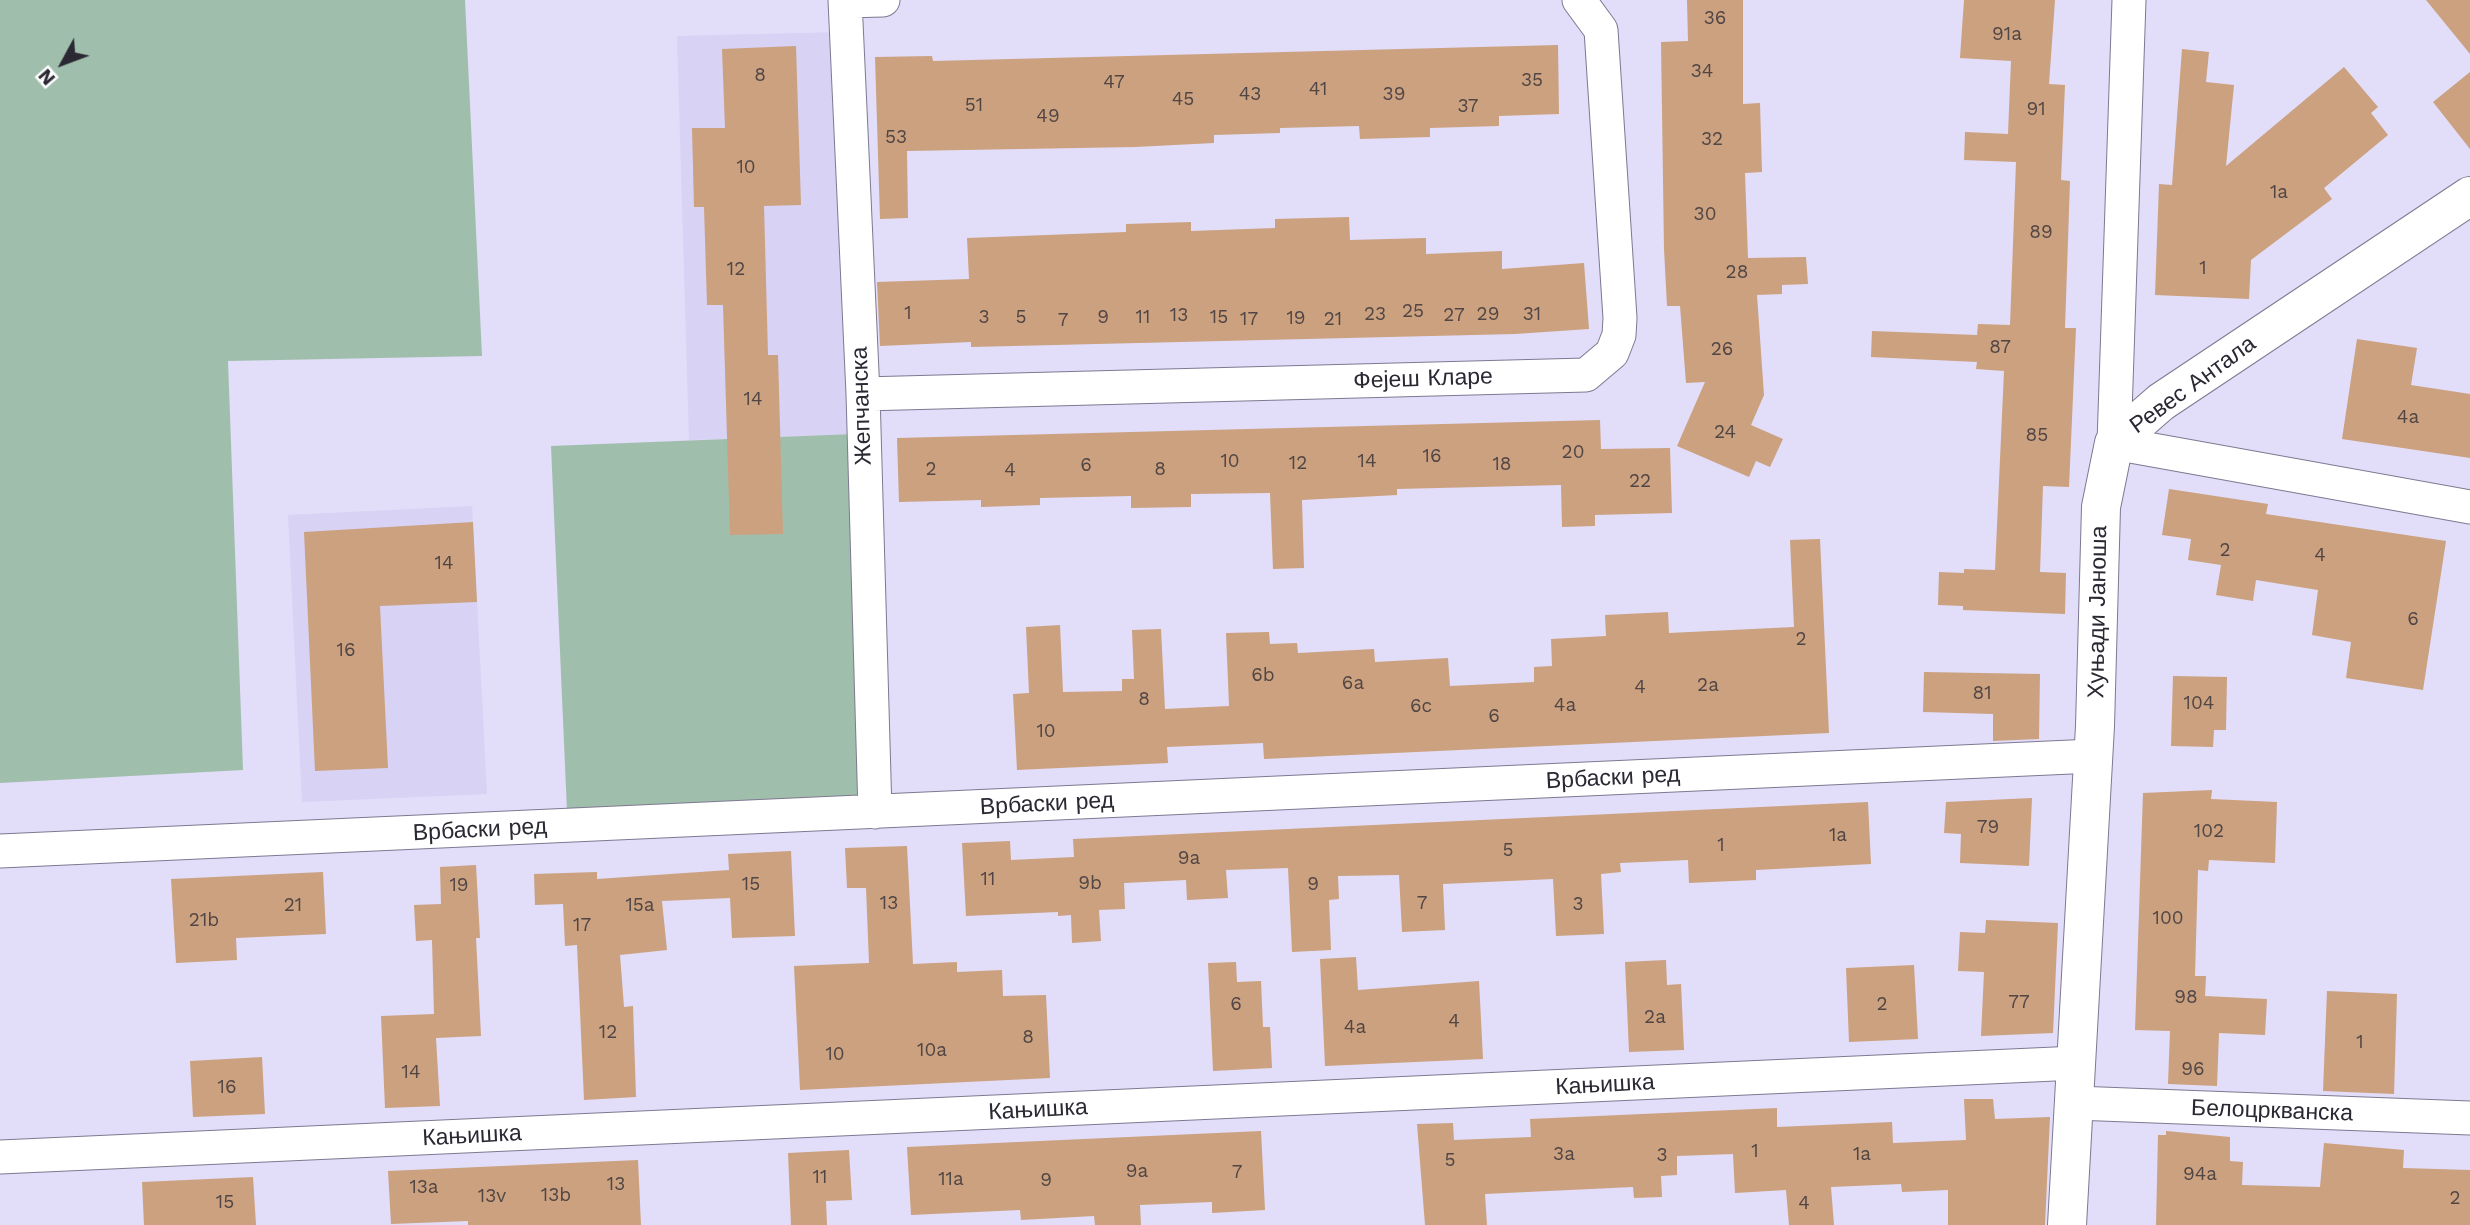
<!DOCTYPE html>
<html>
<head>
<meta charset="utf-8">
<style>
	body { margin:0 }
	#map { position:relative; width:2470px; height:1225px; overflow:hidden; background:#e2ddf8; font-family:"Work Sans",sans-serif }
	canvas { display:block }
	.north { position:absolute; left:28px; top:28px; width:70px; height:70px; -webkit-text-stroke:5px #fff; paint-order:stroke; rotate:229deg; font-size:19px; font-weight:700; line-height:28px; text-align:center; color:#2a2832 }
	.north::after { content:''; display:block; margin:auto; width:24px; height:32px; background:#2a2832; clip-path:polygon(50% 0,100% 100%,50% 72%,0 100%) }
</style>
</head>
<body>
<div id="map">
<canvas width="2470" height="1225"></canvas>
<div class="north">N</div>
</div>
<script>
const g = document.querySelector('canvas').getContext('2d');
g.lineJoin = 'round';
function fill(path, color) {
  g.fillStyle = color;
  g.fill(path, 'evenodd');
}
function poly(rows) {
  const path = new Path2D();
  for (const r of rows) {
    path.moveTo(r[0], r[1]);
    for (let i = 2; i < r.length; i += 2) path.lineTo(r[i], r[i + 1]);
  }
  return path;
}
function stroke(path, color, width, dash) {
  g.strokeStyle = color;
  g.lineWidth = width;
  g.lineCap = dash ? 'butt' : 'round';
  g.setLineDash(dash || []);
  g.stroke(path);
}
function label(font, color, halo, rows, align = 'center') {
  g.font = font + ' "Work Sans",sans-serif';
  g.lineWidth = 5;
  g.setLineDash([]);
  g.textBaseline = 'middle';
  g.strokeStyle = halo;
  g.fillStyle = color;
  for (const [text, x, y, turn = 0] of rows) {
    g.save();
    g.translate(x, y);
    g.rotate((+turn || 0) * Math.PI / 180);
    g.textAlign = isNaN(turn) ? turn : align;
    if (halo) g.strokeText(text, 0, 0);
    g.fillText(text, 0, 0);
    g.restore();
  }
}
const built = poly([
	[843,32,853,434,689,440,677,36],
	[472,506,487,794,302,802,288,515]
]);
const green = poly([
	[0,0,465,0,482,356,228,361,243,770,0,783],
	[853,434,868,799,567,811,551,446]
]);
const building = poly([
	[1687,0,1743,0,1743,104,1760,103,1762,172,1745,173,1748,258,1806,257,1808,284,1782,285,1782,294,1757,295,1764,395,1751,425,1783,439,1770,467,1756,461,1749,477,1677,446,1705,382,1686,383,1680,306,1667,306,1664,249,1661,42,1688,41],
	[1964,0,2055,0,2049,84,2065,85,2061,180,2070,181,2065,328,2076,328,2069,487,2043,486,2040,572,2066,573,2065,614,1963,610,1963,606,1938,605,1939,572,1964,573,1964,569,1995,570,2004,371,1976,369,1977,362,1871,357,1872,331,1977,335,1978,324,2010,325,2016,162,1964,160,1965,132,2008,134,2011,61,1960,58],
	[2426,0,2470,0,2470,54],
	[1558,45,1559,114,1499,116,1499,126,1430,128,1430,137,1360,139,1359,126,1280,128,1280,133,1214,135,1214,143,1135,147,907,151,908,218,880,219,875,57,932,56,933,61],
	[796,46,801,205,764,206,768,355,778,355,783,534,730,535,723,305,707,305,704,207,694,207,692,128,725,128,722,49],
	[2182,49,2209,52,2206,82,2234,85,2226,166,2344,67,2378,107,2371,113,2388,135,2324,188,2332,199,2251,260,2249,299,2155,295,2159,184,2172,185],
	[2470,72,2470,149,2433,102],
	[1349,217,1350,240,1426,238,1426,254,1502,251,1502,269,1584,263,1589,329,1515,334,971,347,971,342,880,346,877,282,969,279,967,238,1126,232,1126,224,1191,222,1191,231,1275,228,1275,219],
	[2357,339,2417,348,2411,385,2470,394,2470,458,2342,439],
	[1600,420,1601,449,1670,448,1672,513,1595,515,1595,526,1562,527,1561,485,1397,489,1397,495,1302,500,1304,568,1273,569,1270,493,1191,494,1191,507,1131,508,1131,496,1040,498,1040,505,981,507,981,500,899,502,897,438],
	[2169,489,2268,504,2266,514,2446,541,2423,690,2346,678,2351,642,2312,635,2318,590,2256,580,2253,601,2216,595,2221,565,2188,560,2191,539,2162,535],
	[473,522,477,602,380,606,388,768,315,771,304,532],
	[1820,539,1829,733,1264,759,1263,743,1167,747,1168,763,1017,770,1013,694,1029,693,1026,627,1060,625,1063,692,1122,691,1122,679,1134,679,1132,630,1161,629,1165,709,1229,706,1226,633,1269,632,1270,644,1297,643,1298,653,1374,649,1375,662,1448,658,1450,686,1534,682,1534,667,1552,666,1551,639,1606,636,1605,615,1668,612,1669,633,1794,627,1790,540],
	[1924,672,2040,674,2039,739,1993,741,1993,714,1923,712],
	[2173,676,2227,677,2226,730,2214,730,2213,747,2171,746],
	[2212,790,2211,799,2277,802,2275,863,2209,860,2208,871,2198,870,2195,976,2206,976,2205,996,2267,999,2265,1035,2219,1033,2217,1086,2168,1084,2170,1031,2135,1030,2143,793],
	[2032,798,2029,866,1960,863,1961,834,1944,833,1946,802],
	[1868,802,1871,864,1756,870,1756,880,1689,883,1688,860,1620,863,1621,872,1601,874,1604,934,1556,936,1553,879,1443,884,1445,930,1402,932,1399,875,1338,876,1339,899,1329,900,1331,950,1292,952,1288,868,1226,870,1228,898,1187,900,1186,880,1124,883,1125,909,1099,910,1101,941,1072,943,1071,915,1058,916,1058,912,966,916,962,843,1010,841,1011,860,1074,857,1073,839],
	[907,846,913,964,957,962,957,972,1002,970,1003,996,1046,995,1050,1078,800,1090,794,966,869,963,866,888,847,888,845,848],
	[791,851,795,936,732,938,730,898,662,901,667,950,620,955,624,1007,633,1006,636,1097,584,1100,577,945,565,946,563,904,535,905,534,874,597,872,597,879,729,870,728,854],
	[476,865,480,938,476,938,481,1036,436,1038,440,1106,385,1108,381,1016,434,1014,432,940,416,941,414,905,441,904,440,867],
	[323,872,326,934,236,938,237,960,176,963,171,879],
	[1986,920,2058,923,2053,1033,1981,1036,1984,972,1958,971,1960,932,1985,933],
	[1356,957,1358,990,1479,981,1483,1059,1325,1066,1320,959],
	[1666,960,1667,985,1681,984,1684,1050,1629,1052,1625,962],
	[1236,962,1237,982,1261,981,1263,1027,1270,1027,1272,1068,1213,1071,1208,963],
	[1914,965,1918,1039,1849,1042,1846,968],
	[2327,991,2397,994,2394,1094,2323,1091],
	[262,1057,265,1114,193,1117,190,1061],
	[1964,1099,1993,1099,1995,1119,2050,1117,2045,1225,1948,1225,1948,1190,1902,1192,1901,1184,1831,1187,1834,1225,1789,1225,1786,1190,1735,1193,1733,1154,1677,1156,1677,1175,1661,1176,1662,1197,1634,1198,1633,1187,1485,1194,1487,1225,1425,1225,1417,1124,1453,1123,1454,1140,1531,1137,1530,1119,1777,1108,1777,1127,1892,1122,1893,1143,1966,1140],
	[1261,1131,1265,1210,1212,1213,1212,1202,1140,1205,1141,1225,1095,1225,1094,1216,1021,1220,1020,1210,911,1215,907,1147],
	[2166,1131,2230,1137,2230,1161,2243,1162,2242,1185,2320,1187,2324,1143,2404,1150,2403,1168,2470,1170,2470,1225,2156,1225,2158,1135,2166,1135],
	[849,1150,852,1200,826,1201,827,1225,791,1225,788,1153],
	[638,1160,641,1225,468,1225,468,1221,391,1224,388,1171],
	[253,1177,256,1225,144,1225,142,1182]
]);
const street = poly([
	[845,0,863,394,875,812],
	[2129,0,2114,443,2470,507],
	[845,1,883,0],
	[863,394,1586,375,1612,353,1619,335,1620,318,1601,30,1579,0],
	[0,851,2093,756],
	[2075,1103,2470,1118],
	[0,1157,2077,1063]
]);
const secondary = poly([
	[2067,1225,2095,726,2101,507,2114,443,2161,402,2470,196]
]);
const numberNames = [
	["36",1715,18],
	["91a",2007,34],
	["34",1702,71],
	["8",760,75],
	["35",1532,80],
	["47",1114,82],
	["41",1318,89],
	["43",1250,94],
	["39",1394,94],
	["45",1183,99],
	["51",974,105],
	["37",1468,106],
	["91",2036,109],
	["49",1048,116],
	["53",896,137],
	["32",1712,139],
	["10",746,167],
	["1a",2279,192],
	["30",1705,214],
	["89",2041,232],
	["1",2203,268],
	["12",736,269],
	["28",1737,272],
	["25",1413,311],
	["1",908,313],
	["23",1375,314],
	["29",1488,314],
	["31",1532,314],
	["13",1179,315],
	["27",1454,315],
	["3",984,317],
	["5",1021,317],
	["9",1103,317],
	["11",1143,317],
	["15",1219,317],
	["19",1296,318],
	["17",1249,319],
	["21",1333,319],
	["7",1063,320],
	["87",2000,347],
	["26",1722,349],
	["14",753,399],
	["4a",2408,417],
	["24",1725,432],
	["85",2037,435],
	["20",1573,452],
	["16",1432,456],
	["10",1230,461],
	["14",1367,461],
	["12",1298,463],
	["18",1502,464],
	["6",1086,465],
	["2",931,469],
	["8",1160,469],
	["4",1010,470],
	["22",1640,481],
	["2",2225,550],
	["4",2320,555],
	["14",444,563],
	["6",2413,619],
	["2",1801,639],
	["16",346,650],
	["6b",1263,675],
	["6a",1353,683],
	["2a",1708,685],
	["4",1640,687],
	["81",1982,693],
	["8",1144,699],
	["104",2199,703],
	["4a",1565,705],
	["6c",1421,706],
	["6",1494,716],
	["10",1046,731],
	["79",1988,827],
	["102",2209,831],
	["1a",1838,835],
	["1",1721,845],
	["5",1508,850],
	["9a",1189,858],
	["11",988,879],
	["9b",1090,883],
	["15",751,884],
	["9",1313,884],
	["19",459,885],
	["13",889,903],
	["7",1422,903],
	["3",1578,904],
	["21",293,905],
	["15a",640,905],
	["100",2168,918],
	["21b",204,920],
	["17",582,925],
	["98",2186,997],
	["77",2019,1002],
	["6",1236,1004],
	["2",1882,1004],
	["2a",1655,1017],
	["4",1454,1021],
	["4a",1355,1027],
	["12",608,1032],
	["8",1028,1037],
	["1",2360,1042],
	["10a",932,1050],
	["10",835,1054],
	["96",2193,1069],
	["14",411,1072],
	["16",227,1087],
	["1",1755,1151],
	["3a",1564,1154],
	["1a",1862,1154],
	["3",1662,1155],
	["5",1450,1160],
	["9a",1137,1171],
	["7",1237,1172],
	["94a",2200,1174],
	["11",820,1177],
	["11a",951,1179],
	["9",1046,1180],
	["13",616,1184],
	["13a",424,1187],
	["13b",556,1195],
	["13v",492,1196],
	["2",2455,1198],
	["15",225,1202],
	["4",1804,1203]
];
const streetNames = [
	["Фејеш Кларе",1423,379,-2],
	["Ревес Антала",2193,385,-36],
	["Жепчанска",862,406,-92],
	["Хуњади Јаноша",2098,612,-89],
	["Врбаски ред",1613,778,-3],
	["Врбаски ред",1047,804,-3],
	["Врбаски ред",480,830,-3],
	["Кањишка",1605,1085,-3],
	["Кањишка",1038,1110,-3],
	["Белоцркванска",2272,1111,2],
	["Кањишка",472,1136,-3]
];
fill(built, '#d8d2f4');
fill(green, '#a0beac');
fill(building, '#cba17f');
stroke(street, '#7e7991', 35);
stroke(secondary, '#7e7991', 40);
stroke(street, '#fff', 33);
stroke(secondary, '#fff', 38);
label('19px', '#524645', null, numberNames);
label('23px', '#2a2832', '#fff', streetNames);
</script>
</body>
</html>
